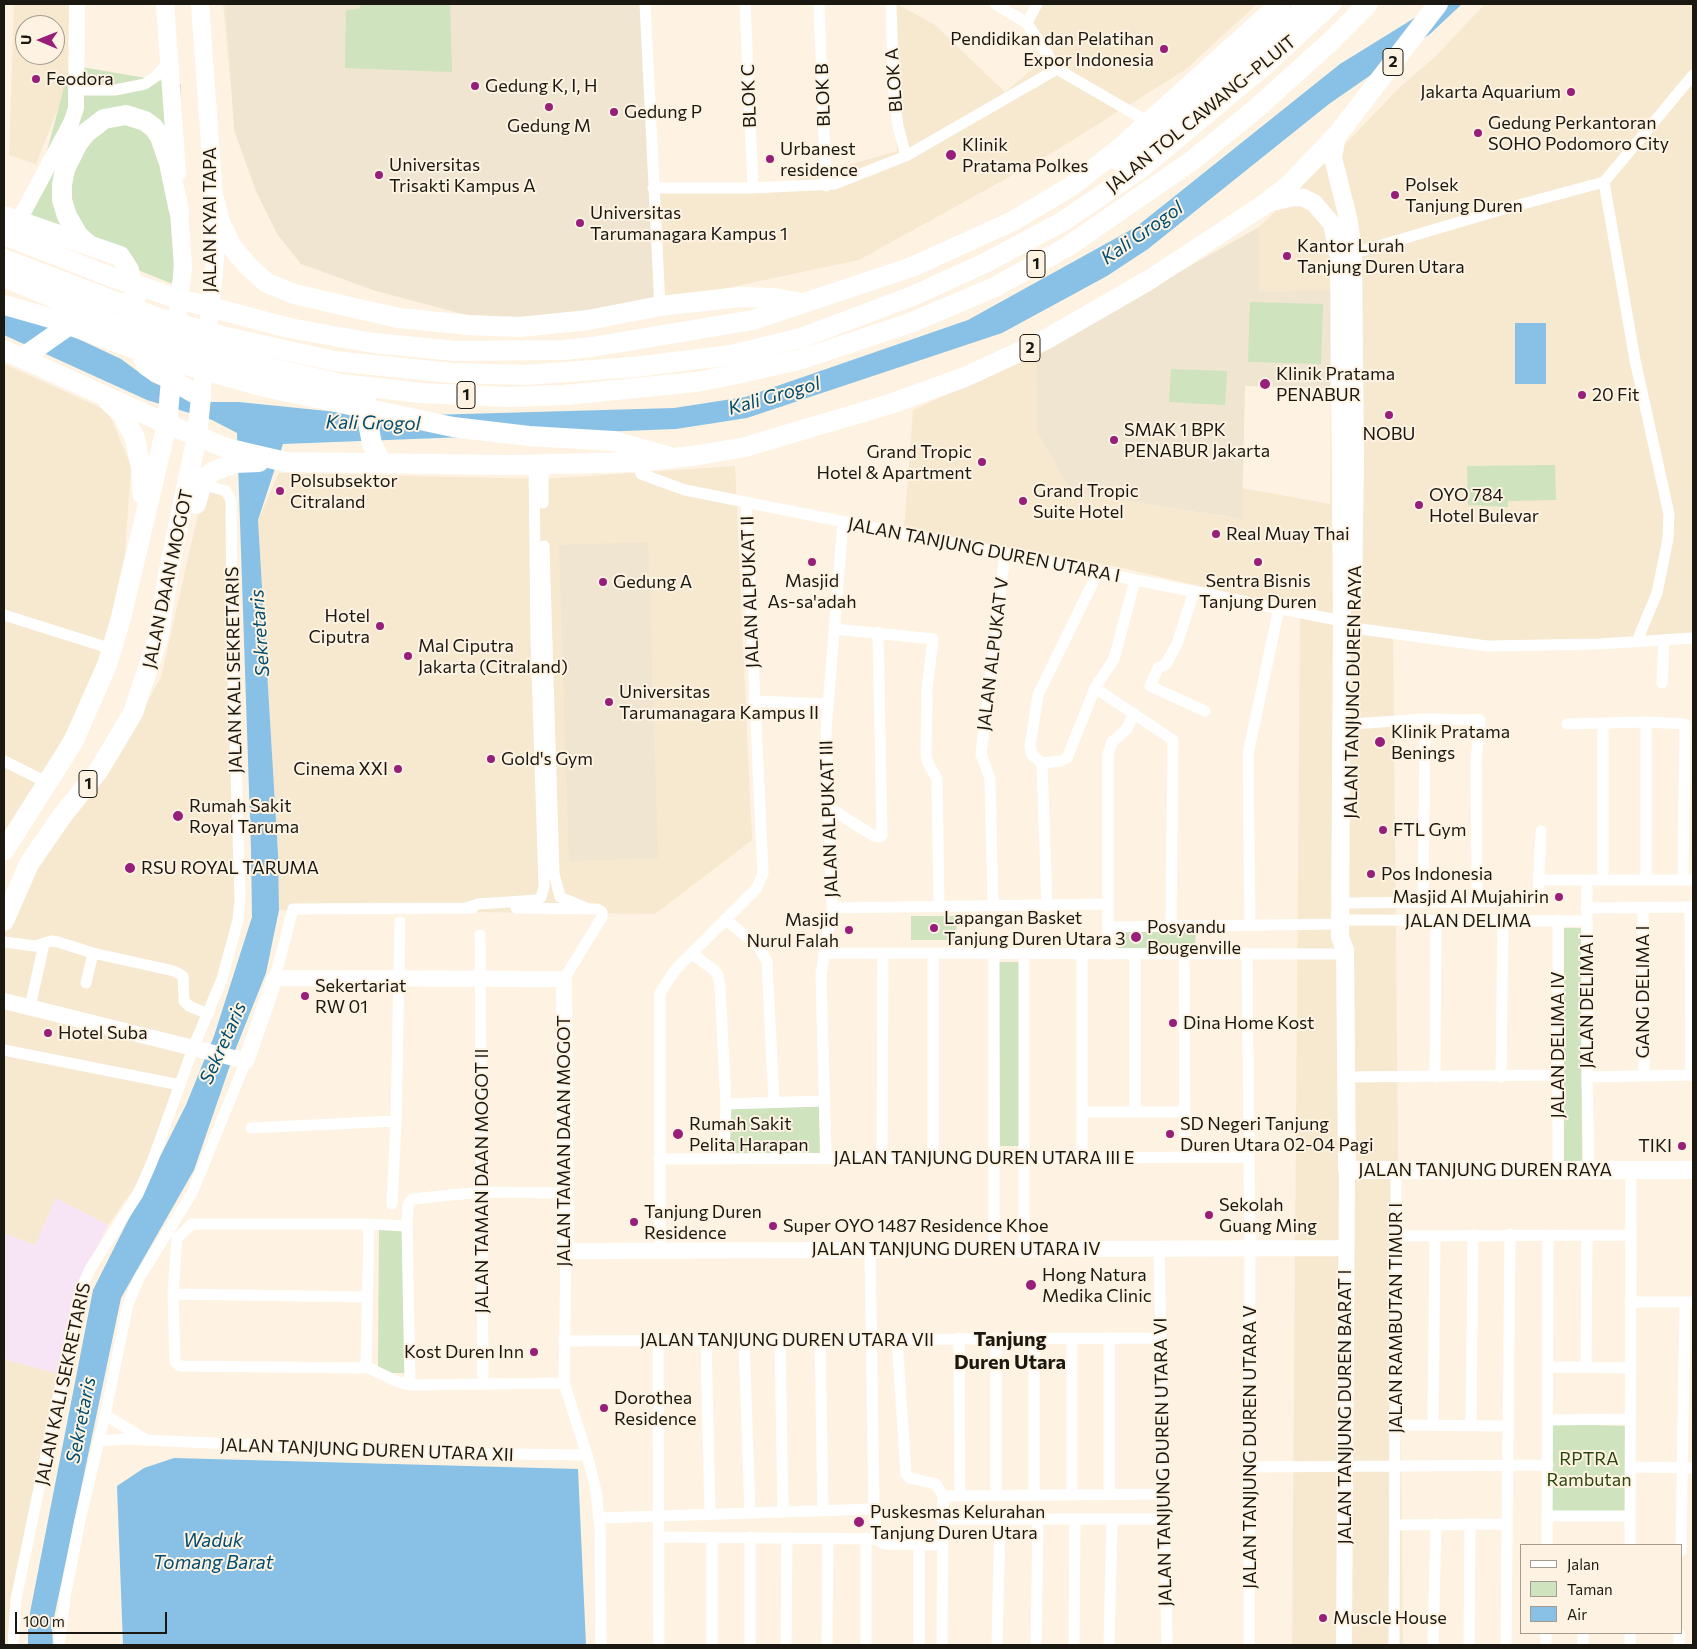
<!DOCTYPE html>
<html>
<head>
<meta charset="utf-8">
<style>
	body { margin:0 }
	#map { position:relative; width:1697px; height:1649px; overflow:hidden; background:#fef3e2; font-family:Commissioner,sans-serif }
	canvas { display:block }
	.frame { position:absolute; inset:0; border:5px solid #1b1812; pointer-events:none }
	.legend { position:absolute; left:1520px; top:1544px; width:162px; height:90px; box-sizing:border-box; background:#fef3e2; border:1px solid #a39b8f; margin:0; padding:6px 9px; list-style:none; font-size:15px; color:#1b1812 }
	.legend li { display:flex; align-items:center; gap:10px; height:25px }
	.legend b { width:25px; border:1px solid #a39b8f }
	.north { position:absolute; left:15px; top:15px; width:50px; height:50px; box-sizing:border-box; background:#fef3e2; border:1px solid #a39b8f; border-radius:50%; rotate:271deg; font-size:14px; font-weight:700; line-height:20px; text-align:center; color:#1b1812 }
	.north::after { content:''; display:block; margin:auto; width:18px; height:22px; background:#971f7a; clip-path:polygon(50% 0,100% 100%,50% 72%,0 100%) }
	.scale { position:absolute; left:15px; top:1612px; width:152px; height:22px; box-sizing:border-box; border:2px solid #1b1812; border-top:0; padding-left:6px; font-size:15px; line-height:18px; white-space:nowrap; color:#1b1812; -webkit-text-stroke:4px #fef3e2; paint-order:stroke }
</style>
</head>
<body>
<div id="map">
<canvas width="1697" height="1649"></canvas>
<div class="frame"></div>
<ul class="legend">
<li><b style="height:6px;background:#fff"></b>Jalan</li>
<li><b style="height:14px;background:#cee3be"></b>Taman</li>
<li><b style="height:14px;background:#88c1e5"></b>Air</li>
</ul>
<div class="north">U</div>
<div class="scale">100 m</div>
</div>
<script>
const g = document.querySelector('canvas').getContext('2d');
g.lineJoin = 'round';
function fill(path, color) {
  g.fillStyle = color;
  g.fill(path, 'evenodd');
}
function poly(rows) {
  const path = new Path2D();
  for (const r of rows) {
    path.moveTo(r[0], r[1]);
    for (let i = 2; i < r.length; i += 2) path.lineTo(r[i], r[i + 1]);
  }
  return path;
}
function stroke(path, color, width, dash) {
  g.strokeStyle = color;
  g.lineWidth = width;
  g.lineCap = dash ? 'butt' : 'round';
  g.setLineDash(dash || []);
  g.stroke(path);
}
function label(font, color, halo, rows, align = 'center') {
  g.font = font + ' Commissioner,sans-serif';
  g.lineWidth = 4;
  g.setLineDash([]);
  g.textBaseline = 'middle';
  g.strokeStyle = halo;
  g.fillStyle = color;
  for (const [text, x, y, turn = 0] of rows) {
    g.save();
    g.translate(x, y);
    g.rotate((+turn || 0) * Math.PI / 180);
    g.textAlign = isNaN(turn) ? turn : align;
    if (halo) g.strokeText(text, 0, 0);
    g.fillText(text, 0, 0);
    g.restore();
  }
}
const built = poly([
	[14,4,70,4,68,84,36,164,9,155],
	[25,25,55,25,55,55,25,55],
	[223,4,644,4,656,192,778,185,897,151,889,4,897,4,934,24,1005,92,1054,51,1025,16,1032,4,1257,4,1185,70,1047,156,859,260,594,316,235,129],
	[1485,4,1693,4,1693,636,1560,648,1393,636,1403,1645,1292,1645,1300,610,1123,568,904,529,913,410,1036,353,1037,432,1071,492,1241,519,1242,488,1330,504,1331,291,1259,292,1259,227,1346,143,1401,86,1434,58],
	[4,364,108,411,131,466,125,552,98,676,4,841],
	[735,466,752,840,655,914,279,910,278,854,258,520,279,473,544,479],
	[204,488,229,494,244,875,228,948,150,1165,108,1225,56,1198,35,1245,4,1233,4,914,116,758,161,677],
	[4,1359,62,1375,12,1645,4,1645]
]);
const industrial = poly([
	[56,1198,108,1225,74,1294,62,1375,4,1359,4,1233,35,1245]
]);
const education = poly([
	[226,4,640,4,648,146,653,300,579,315,505,318,470,316,376,291,301,264,277,234,256,191,234,130],
	[1259,227,1259,292,1331,290,1330,388,1245,386,1242,519,1071,492,1037,432,1036,353],
	[648,542,658,858,569,861,559,545]
]);
const green = poly([
	[361,4,450,4,452,72,345,68,346,10,359,9],
	[70,65,181,84,173,284,27,226],
	[1250,302,1323,304,1321,364,1248,362],
	[1171,369,1227,371,1225,405,1169,402],
	[1555,465,1556,500,1508,501,1508,507,1468,505,1467,466],
	[911,916,957,916,956,940,911,940],
	[1118,923,1196,925,1195,950,1118,949],
	[1564,928,1581,928,1582,1167,1564,1167],
	[999,962,1019,962,1020,1146,1000,1146],
	[819,1105,820,1156,727,1155,728,1109],
	[379,1228,410,1229,407,1373,382,1373,378,1367],
	[1552,1424,1627,1426,1625,1514,1550,1513]
]);
const water = poly([
	[1433,4,1462,4,1430,34,1329,104,1148,249,1107,276,1002,333,747,418,676,429,283,444,258,520,278,854,279,910,266,973,236,1048,194,1170,121,1298,52,1627,53,1645,28,1645,28,1623,93,1290,186,1105,214,1036,252,917,251,850,237,433,212,420,147,400,4,335,4,304,121,359,152,382,199,402,239,402,357,414,428,415,674,408,745,397,968,320,1136,227,1340,64,1416,17],
	[1515,323,1546,323,1546,384,1515,384],
	[174,1458,578,1469,586,1645,123,1645,117,1486,144,1468]
]);
const street = poly([
	[645,4,660,306],
	[745,4,753,188],
	[819,4,826,186],
	[891,4,894,97,898,126,906,156],
	[995,4,1027,23,1057,69,1150,123],
	[1027,23,1037,4],
	[77,90,115,90,145,84,155,77,169,62],
	[1604,182,1635,360,1669,514,1668,539,1657,593,1637,641],
	[653,188,753,188,835,184,906,156,1057,69],
	[1348,255,1500,210,1604,182,1693,75],
	[638,462,641,474,685,490,1342,621],
	[543,464,543,503],
	[544,546,554,874,560,897,589,909],
	[1194,591,1177,644,1166,664,1158,668,1150,686,1205,711],
	[4,615,112,649],
	[1353,628,1487,646,1599,644,1693,638],
	[834,629,933,639,927,690,926,753,927,761,937,779,939,907],
	[1662,683,1664,640],
	[1095,688,1173,740,1171,926],
	[754,701,827,704],
	[1352,724,1425,719,1480,720,1476,761,1477,901],
	[1567,724,1646,722,1685,724,1683,880],
	[4,761,48,783],
	[1042,763,1060,761,1067,758,1095,688,1114,659,1135,580],
	[1042,763,1032,755,1030,746,1038,695,1098,572],
	[1042,763,1047,906],
	[828,807,874,836,880,837,882,835,878,632],
	[1539,880,1693,880],
	[1587,880,1587,1077,1589,1170],
	[1603,880,1603,724],
	[1646,880,1646,722],
	[1423,902,1425,719],
	[1350,903,1532,901,1538,895,1541,831],
	[993,906,990,779,981,754,1005,554],
	[1690,907,1691,1075],
	[466,908,478,904,537,900,541,897,544,887,536,639,534,464],
	[516,908,597,909,602,912,602,917,564,979],
	[832,908,1108,904],
	[1586,908,1693,907],
	[1643,908,1644,1076],
	[725,919,759,947,767,962,774,1102],
	[1350,920,1586,921],
	[1250,925,1248,754,1279,608],
	[1108,927,1341,924],
	[480,935,483,1384],
	[4,942,35,946,51,941,58,942,93,953,174,971,183,976,184,1001,189,1006,208,1014],
	[691,953,714,970,718,976,720,986,726,1104,724,1159],
	[824,953,1345,954],
	[994,954,994,1249],
	[1024,954,1024,1249],
	[1082,954,1082,1158],
	[1108,954,1108,754,1112,742,1127,729,1134,713],
	[1184,954,1185,1157],
	[1247,954,1250,1248,1249,1645],
	[275,978,293,909,473,908],
	[86,983,93,953],
	[30,1007,44,944],
	[4,1050,180,1085],
	[1346,1077,1557,1075],
	[1435,1077,1436,921],
	[1501,1077,1503,921],
	[1587,1077,1693,1075],
	[726,1104,824,1101],
	[1082,1112,1184,1112],
	[1135,1112,1135,954],
	[251,1128,396,1121],
	[933,1158,933,954],
	[659,1159,1249,1157],
	[826,1159,821,975,832,908,826,731,843,522],
	[882,1159,883,954],
	[1558,1170,1558,920],
	[392,1204,396,1121,400,922],
	[369,1224,366,1364,363,1368,180,1366,175,1362,173,1294,177,1238,192,1224,369,1224,407,1226],
	[1397,1236,1630,1235],
	[1159,1249,1167,1645],
	[870,1250,874,1509,877,1539],
	[566,1251,564,1383,587,1455,596,1491,600,1528,601,1645],
	[660,1251,660,993,675,970,756,889,763,874,746,503],
	[173,1294,368,1297],
	[1630,1302,1693,1302],
	[959,1338,960,1495],
	[996,1338,996,1495],
	[1072,1338,1072,1495],
	[820,1339,823,1510],
	[897,1339,906,1474,910,1478,936,1484,943,1496,942,1645],
	[658,1340,659,1645],
	[706,1340,710,1514],
	[744,1340,750,1513],
	[780,1340,783,1512],
	[564,1341,1161,1338],
	[365,1366,398,1382,410,1385,564,1383],
	[1549,1367,1631,1368],
	[1586,1367,1587,1235],
	[410,1385,407,1226,408,1204,412,1199,482,1192,565,1193],
	[105,1415,145,1439],
	[1548,1420,1630,1419],
	[1396,1425,1508,1426],
	[1433,1425,1435,1236],
	[1471,1426,1473,1235],
	[100,1441,123,1439,431,1453,587,1455],
	[1250,1467,1548,1465],
	[1630,1467,1693,1468],
	[1109,1494,1109,1338],
	[1034,1495,1034,1338],
	[943,1496,1164,1494],
	[1548,1516,1630,1516],
	[599,1518,874,1509],
	[942,1519,1164,1519],
	[1395,1525,1507,1524],
	[659,1537,877,1539,884,1544,942,1545],
	[712,1537,712,1645],
	[866,1538,866,1645],
	[1547,1545,1548,1235],
	[1630,1545,1631,1170],
	[1681,1551,1685,1303],
	[1630,1633,1630,1645],
	[13,1645,16,1599,80,1291,90,1269,138,1194,152,1162,193,1048,222,979,238,920,240,900,232,641,231,500,226,491,201,484],
	[59,1645,65,1597,80,1520,105,1415,128,1304,139,1278,192,1193,246,1061],
	[750,1645,750,1537],
	[786,1645,787,1538],
	[827,1645,828,1538],
	[919,1645,919,1544],
	[997,1645,1000,1519],
	[1036,1645,1038,1519],
	[1074,1645,1075,1519],
	[1109,1645,1112,1519],
	[1394,1645,1396,1170],
	[1433,1645,1436,1524],
	[1469,1645,1470,1524],
	[1506,1645,1510,1234],
	[1546,1645,1546,1633],
	[1583,1645,1583,1633],
	[1679,1645,1679,1633]
]);
const secondary = poly([
	[18,222,71,123,76,108,77,4],
	[4,1001,246,1061,275,978,564,979,566,1251,1346,1248],
	[1344,1645,1347,1170]
]);
const primary = poly([
	[165,4,177,173],
	[200,4,214,199,215,261,201,397],
	[1337,135,1333,158,1349,222,1353,255,1355,459,1353,595],
	[1268,203,1294,197,1304,198,1314,203,1332,224,1339,257,1342,621,1340,937,1345,950,1347,1170,1693,1170],
	[175,337,183,267,178,199]
]);
const highway = poly([
	[1121,163,1143,147,1278,33,1308,4],
	[214,199,220,222,232,247,249,267,267,283,294,294,398,318,469,325,520,327,588,320,660,306,740,297,774,298,802,303],
	[4,216,120,256,129,270,135,298,140,351,147,366,201,397,197,436,169,570,158,638,133,713,99,770,62,816,29,864,4,921],
	[4,235,114,278,183,300,289,328,373,343,456,351,563,350,592,347,753,320,912,267,1013,221,1070,187,1119,149,1280,4],
	[90,246,78,235,67,216,62,200,62,185,65,169,78,143,86,133,104,119,126,115,145,121,154,128,160,137,169,163,179,211],
	[4,259,156,317,226,337,334,361,452,373,525,375,634,367,731,355,801,338,915,295,985,263,1062,222,1140,169,1266,64,1331,4],
	[4,277,112,322,150,335,254,364,341,384,422,393,507,397,565,395,696,382,732,375,802,359,910,323,995,287,1067,247,1193,160,1258,107,1330,42,1368,4],
	[4,305,50,318,157,357,265,387,453,427,529,436,614,441,667,456],
	[4,350,167,424,226,448,286,462,509,465,638,462,699,455,745,447,890,404,965,377,1045,340,1149,280,1262,206,1288,186,1337,135,1438,4],
	[22,358,78,319],
	[366,399,366,412,372,444,381,462],
	[109,402,122,414,135,438,141,468,143,495],
	[196,504,203,480,212,472,235,463,259,462],
	[4,851,73,742,107,665,121,618,167,424,171,380]
]);
const markers = [
	[1164,49,5,"#971f7a"],
	[36,79,5,"#971f7a"],
	[475,86,5,"#971f7a"],
	[1571,92,5,"#971f7a"],
	[549,107,5,"#971f7a"],
	[614,112,5,"#971f7a"],
	[1478,133,5,"#971f7a"],
	[951,155,6,"#971f7a"],
	[770,159,5,"#971f7a"],
	[379,175,5,"#971f7a"],
	[1395,195,5,"#971f7a"],
	[580,223,5,"#971f7a"],
	[1287,256,5,"#971f7a"],
	[1265,384,6,"#971f7a"],
	[1582,395,5,"#971f7a"],
	[1389,415,5,"#971f7a"],
	[1114,440,5,"#971f7a"],
	[982,462,5,"#971f7a"],
	[280,491,5,"#971f7a"],
	[1023,501,5,"#971f7a"],
	[1419,505,5,"#971f7a"],
	[1216,534,5,"#971f7a"],
	[812,562,5,"#971f7a"],
	[1258,562,5,"#971f7a"],
	[603,582,5,"#971f7a"],
	[380,626,5,"#971f7a"],
	[408,656,5,"#971f7a"],
	[609,702,5,"#971f7a"],
	[1380,742,6,"#971f7a"],
	[491,759,5,"#971f7a"],
	[398,769,5,"#971f7a"],
	[178,816,6,"#971f7a"],
	[1383,830,5,"#971f7a"],
	[130,868,6,"#971f7a"],
	[1371,874,5,"#971f7a"],
	[1559,897,5,"#971f7a"],
	[934,928,5,"#971f7a"],
	[849,930,5,"#971f7a"],
	[1136,937,6,"#971f7a"],
	[305,996,5,"#971f7a"],
	[1173,1023,5,"#971f7a"],
	[48,1033,5,"#971f7a"],
	[678,1134,6,"#971f7a"],
	[1170,1134,5,"#971f7a"],
	[1682,1146,5,"#971f7a"],
	[1209,1215,5,"#971f7a"],
	[634,1222,5,"#971f7a"],
	[773,1226,5,"#971f7a"],
	[1031,1285,6,"#971f7a"],
	[534,1352,5,"#971f7a"],
	[604,1408,5,"#971f7a"],
	[859,1522,6,"#971f7a"],
	[1323,1618,5,"#971f7a"]
];
const shields = [
	[1393,62,20],
	[1036,264,18],
	[1030,348,20],
	[466,395,18],
	[88,784,18]
];
const shieldNames = [
	["2",1393,62],
	["1",1036,264],
	["2",1030,348],
	["1",466,395],
	["1",88,784]
];
const poiNames = [
	["Pendidikan dan Pelatihan",1154,39,"right"],
	["Expor Indonesia",1154,60,"right"],
	["Feodora",46,79],
	["Gedung K, I, H",485,86],
	["Jakarta Aquarium",1561,92,"right"],
	["Gedung P",624,112],
	["Gedung Perkantoran",1488,123],
	["SOHO Podomoro City",1488,144],
	["Gedung M",549,126,"center"],
	["Klinik",962,145],
	["Pratama Polkes",962,166],
	["Urbanest",780,149],
	["residence",780,170],
	["Universitas",389,165],
	["Trisakti Kampus A",389,186],
	["Polsek",1405,185],
	["Tanjung Duren",1405,206],
	["Universitas",590,213],
	["Tarumanagara Kampus 1",590,234],
	["Kantor Lurah",1297,246],
	["Tanjung Duren Utara",1297,267],
	["Klinik Pratama",1276,374],
	["PENABUR",1276,395],
	["20 Fit",1592,395],
	["SMAK 1 BPK",1124,430],
	["PENABUR Jakarta",1124,451],
	["NOBU",1389,434,"center"],
	["Grand Tropic",972,452,"right"],
	["Hotel & Apartment",972,473,"right"],
	["Polsubsektor",290,481],
	["Citraland",290,502],
	["Grand Tropic",1033,491],
	["Suite Hotel",1033,512],
	["OYO 784",1429,495],
	["Hotel Bulevar",1429,516],
	["Real Muay Thai",1226,534],
	["Masjid",812,581,"center"],
	["As-sa'adah",812,602,"center"],
	["Sentra Bisnis",1258,581,"center"],
	["Tanjung Duren",1258,602,"center"],
	["Gedung A",613,582],
	["Hotel",370,616,"right"],
	["Ciputra",370,637,"right"],
	["Mal Ciputra",418,646],
	["Jakarta (Citraland)",418,667],
	["Universitas",619,692],
	["Tarumanagara Kampus II",619,713],
	["Klinik Pratama",1391,732],
	["Benings",1391,753],
	["Gold's Gym",501,759],
	["Cinema XXI",388,769,"right"],
	["Rumah Sakit",189,806],
	["Royal Taruma",189,827],
	["FTL Gym",1393,830],
	["RSU ROYAL TARUMA",141,868],
	["Pos Indonesia",1381,874],
	["Masjid Al Mujahirin",1549,897,"right"],
	["Lapangan Basket",944,918],
	["Tanjung Duren Utara 3",944,939],
	["Masjid",839,920,"right"],
	["Nurul Falah",839,941,"right"],
	["Posyandu",1147,927],
	["Bougenville",1147,948],
	["Sekertariat",315,986],
	["RW 01",315,1007],
	["Dina Home Kost",1183,1023],
	["Hotel Suba",58,1033],
	["Rumah Sakit",689,1124],
	["Pelita Harapan",689,1145],
	["SD Negeri Tanjung",1180,1124],
	["Duren Utara 02-04 Pagi",1180,1145],
	["TIKI",1672,1146,"right"],
	["Sekolah",1219,1205],
	["Guang Ming",1219,1226],
	["Tanjung Duren",644,1212],
	["Residence",644,1233],
	["Super OYO 1487 Residence Khoe",783,1226],
	["Hong Natura",1042,1275],
	["Medika Clinic",1042,1296],
	["Kost Duren Inn",524,1352,"right"],
	["Dorothea",614,1398],
	["Residence",614,1419],
	["Puskesmas Kelurahan",870,1512],
	["Tanjung Duren Utara",870,1533],
	["Muscle House",1333,1618]
];
const streetNames = [
	["BLOK A",894,80,-94],
	["BLOK B",823,95,-92],
	["BLOK C",749,96,-92],
	["JALAN TOL CAWANG–PLUIT",1201,114,-39],
	["JALAN KYAI TAPA",210,220,-90],
	["JALAN TANJUNG DUREN UTARA I",984,550,11],
	["JALAN DAAN MOGOT",168,579,-78],
	["JALAN ALPUKAT II",750,592,-92],
	["JALAN ALPUKAT V",993,654,-83],
	["JALAN KALI SEKRETARIS",234,670,-91],
	["JALAN TANJUNG DUREN RAYA",1353,692,-89],
	["JALAN ALPUKAT III",829,819,-92],
	["JALAN DELIMA",1468,921],
	["GANG DELIMA I",1643,992,-90],
	["JALAN DELIMA I",1587,1001,-90],
	["JALAN DELIMA IV",1558,1045,-90],
	["JALAN TAMAN DAAN MOGOT",564,1141,-90],
	["JALAN TANJUNG DUREN UTARA III E",984,1158],
	["JALAN TANJUNG DUREN RAYA",1485,1170],
	["JALAN TAMAN DAAN MOGOT II",482,1181,-90],
	["JALAN TANJUNG DUREN UTARA IV",956,1249],
	["JALAN RAMBUTAN TIMUR I",1396,1318,-90],
	["JALAN TANJUNG DUREN UTARA VII",787,1340],
	["JALAN KALI SEKRETARIS",63,1384,-78],
	["JALAN TANJUNG DUREN BARAT I",1345,1407,-90],
	["JALAN TANJUNG DUREN UTARA V",1250,1447,-90],
	["JALAN TANJUNG DUREN UTARA XII",367,1450,2],
	["JALAN TANJUNG DUREN UTARA VI",1163,1462,-91]
];
const parkNames = [
	["RPTRA",1589,1459],
	["Rambutan",1589,1480]
];
const waterNames = [
	["Kali Grogol",1142,233,-35],
	["Kali Grogol",774,396,-16],
	["Kali Grogol",373,423,1],
	["Sekretaris",260,633,-94],
	["Sekretaris",223,1043,-66],
	["Sekretaris",81,1420,-79],
	["Waduk",213,1541],
	["Tomang Barat",213,1563]
];
const quarterNames = [
	["Tanjung",1010,1339],
	["Duren Utara",1010,1362]
];
fill(built, '#f7e8d0');
fill(industrial, '#f7e4f4');
fill(education, '#f0e5d1');
fill(green, '#cee3be');
fill(water, '#88c1e5');
stroke(street, '#fff', 11);
stroke(secondary, '#fff', 16);
stroke(primary, '#fff', 18);
stroke(highway, '#fff', 20);
for (const [x, y, r, color] of markers) {
  const dot = new Path2D();
  dot.arc(x, y, r, 0, 2 * Math.PI);
  g.fillStyle = color;
  g.fill(dot);
  stroke(dot, '#fef3e2', 2);
}
for (const [x, y, w] of shields) {
  const box = new Path2D();
  box.roundRect(x - w / 2, y - 13.5, w, 27, 4);
  g.fillStyle = '#fef3e2';
  g.fill(box);
  stroke(box, '#1b1812', 1);
}
label('bold 16px', '#1b1812', null, shieldNames);
label('18px', '#1b1812', '#fef3e2', poiNames, 'left');
label('18px', '#1b1812', '#fef3e2', streetNames);
label('18px', '#2c460f', '#fef3e2', parkNames);
label('italic 19px', '#014d6f', '#fef3e2', waterNames);
label('bold 20px', '#1b1812', '#fef3e2', quarterNames);
</script>
</body>
</html>
